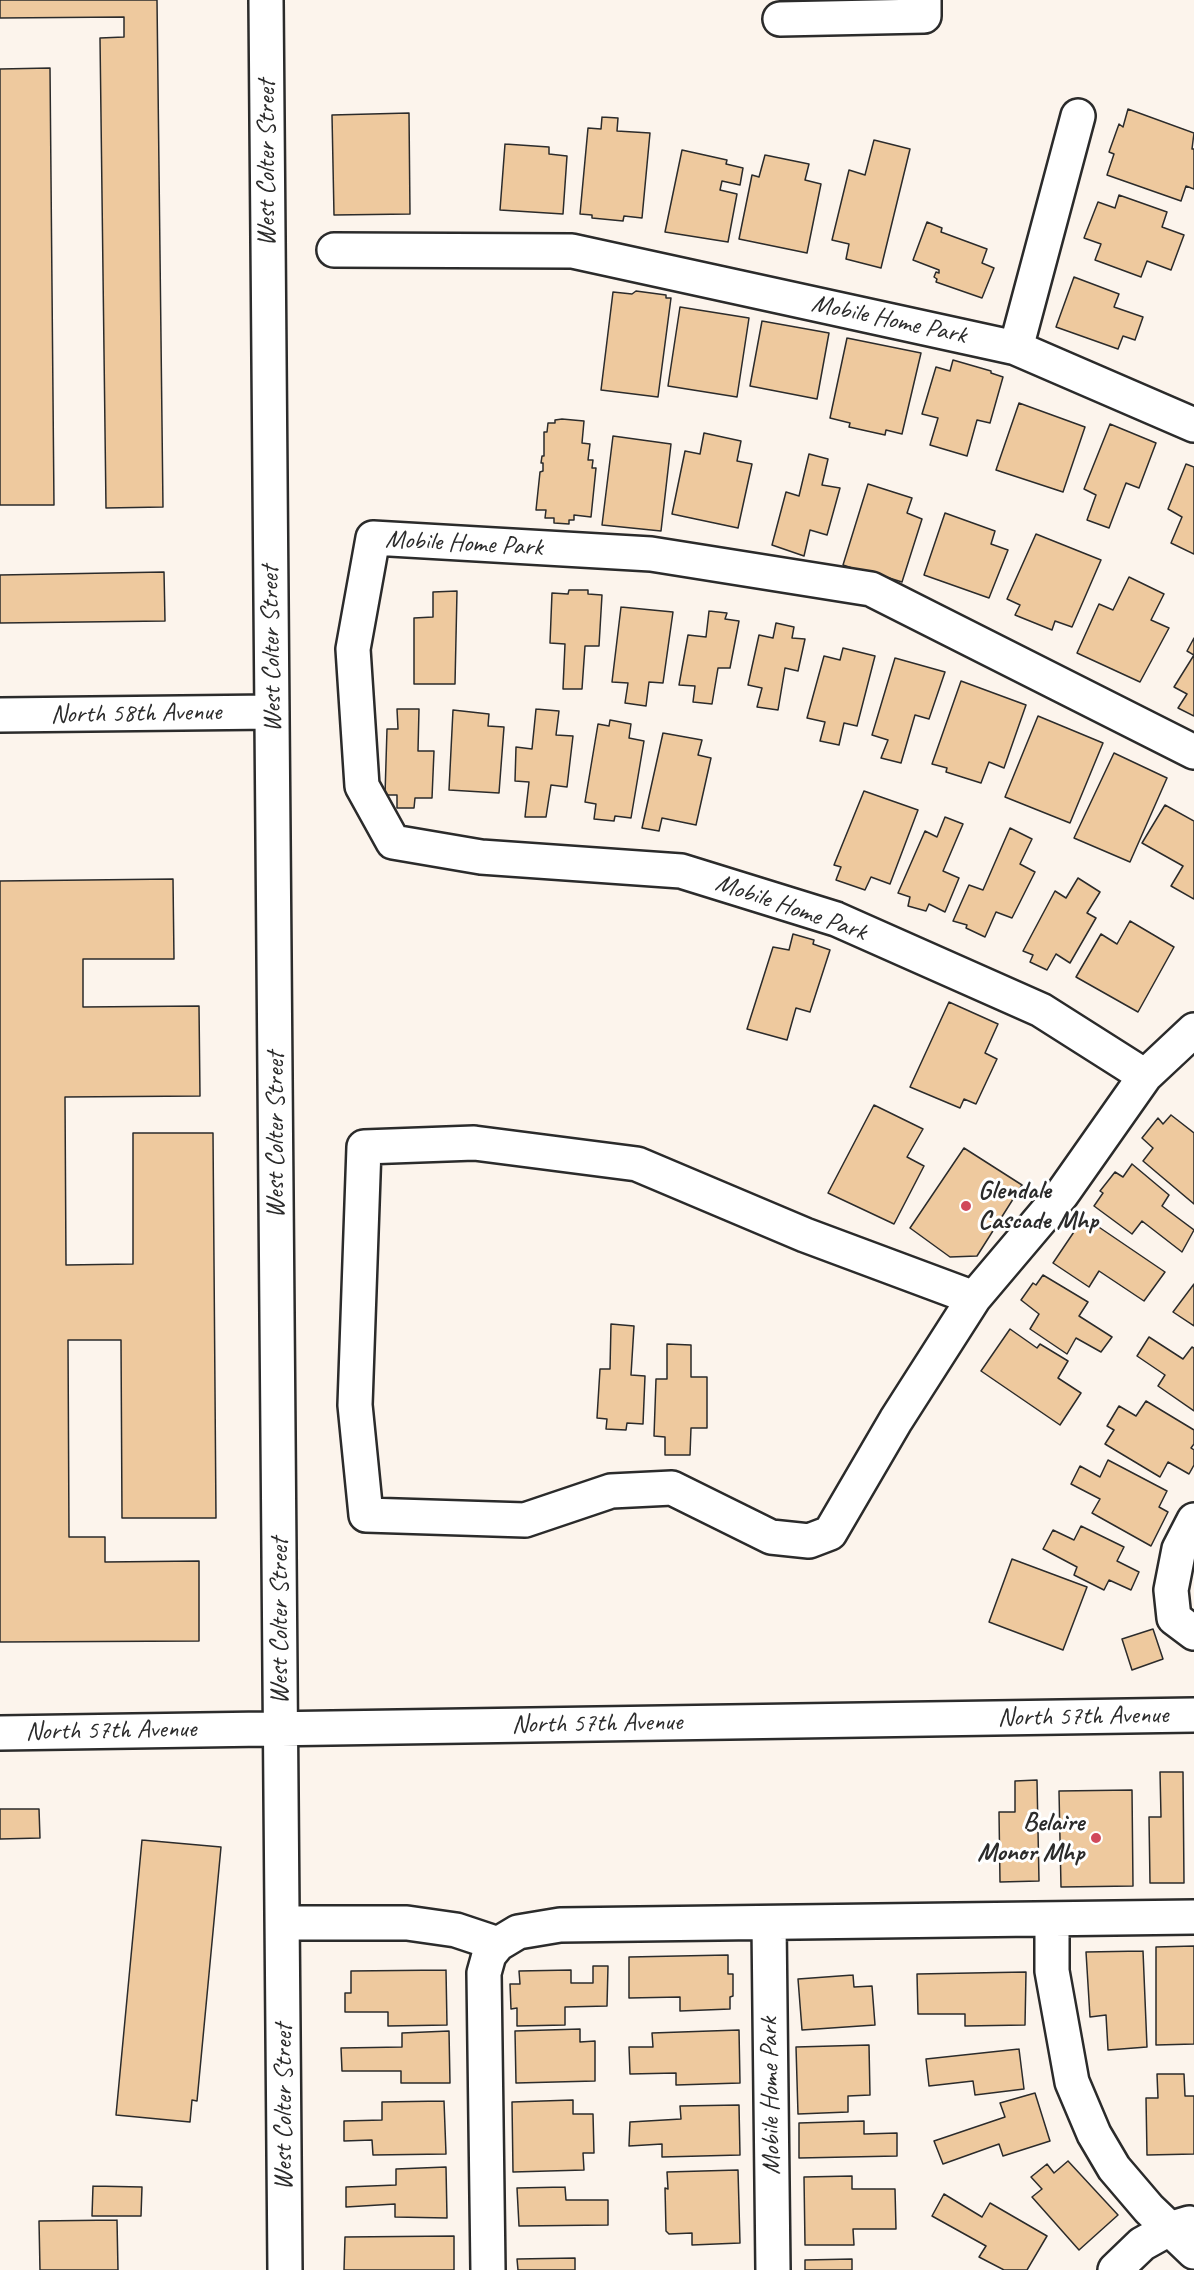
<!DOCTYPE html>
<html>
<head>
<meta charset="utf-8">
<style>
	body { margin:0 }
	canvas { display:block; background:#fcf4ec }
</style>
</head>
<body>
<canvas width="1194" height="2270"></canvas>
<script>
const g = document.querySelector('canvas').getContext('2d');
g.lineJoin = 'round';
function fill(path, color) {
  g.fillStyle = color;
  g.fill(path, 'evenodd');
}
function poly(rows) {
  const path = new Path2D();
  for (const r of rows) {
    path.moveTo(r[0], r[1]);
    for (let i = 2; i < r.length; i += 2) path.lineTo(r[i], r[i + 1]);
  }
  return path;
}
function stroke(path, color, width, dash) {
  g.strokeStyle = color;
  g.lineWidth = width;
  g.lineCap = dash ? 'butt' : 'round';
  g.setLineDash(dash || []);
  g.stroke(path);
}
function label(font, color, halo, rows, align = 'center') {
  g.font = font + ' Caveat,sans-serif';
  g.lineWidth = 6;
  g.setLineDash([]);
  g.textBaseline = 'middle';
  g.strokeStyle = halo;
  g.fillStyle = color;
  for (const [text, x, y, turn = 0] of rows) {
    g.save();
    g.translate(x, y);
    g.rotate((+turn || 0) * Math.PI / 180);
    g.textAlign = isNaN(turn) ? turn : align;
    if (halo) g.strokeText(text, 0, 0);
    g.fillText(text, 0, 0);
    g.restore();
  }
}
const building = poly([
	[0,0,157,0,163,507,106,508,100,38,124,37,124,17,0,18,0,0],
	[50,68,54,505,0,505,0,69,50,68],
	[1128,109,1194,133,1192,149,1194,149,1194,189,1186,186,1181,201,1107,175,1114,154,1109,152,1119,124,1123,127,1128,109],
	[409,113,410,214,334,215,332,115,409,113],
	[602,117,618,118,617,131,650,133,642,218,624,216,623,221,592,218,592,215,580,214,588,128,601,129,602,117],
	[874,140,910,149,881,268,846,259,849,244,832,240,849,170,865,175,874,140],
	[505,144,549,147,549,154,567,156,563,214,500,210,505,144],
	[682,150,727,160,726,164,743,168,740,185,722,181,720,190,737,194,728,242,665,232,682,150],
	[765,155,809,164,805,180,821,184,807,253,739,239,752,175,759,177,765,155],
	[1119,195,1167,212,1162,227,1184,235,1171,270,1147,261,1141,277,1095,260,1101,244,1084,238,1098,202,1115,208,1119,195],
	[927,222,942,228,941,232,987,249,982,263,994,268,982,298,936,282,937,279,934,277,936,272,939,273,939,270,913,260,927,222],
	[1074,277,1119,294,1114,307,1143,317,1135,340,1123,336,1118,349,1056,327,1074,277],
	[636,291,666,295,666,298,671,298,658,397,601,390,613,292,632,294,636,291],
	[680,307,749,318,737,397,668,386,680,307],
	[762,321,829,333,817,399,750,386,762,321],
	[847,338,921,353,902,434,886,430,885,435,849,427,850,423,830,418,847,338],
	[953,360,991,371,991,373,1003,377,990,423,977,420,967,456,930,445,938,418,922,414,936,367,950,371,953,360],
	[1019,403,1085,427,1063,492,996,470,1019,403],
	[562,419,584,421,582,443,590,444,588,460,593,460,592,468,596,468,591,517,574,515,574,520,569,520,569,524,554,523,554,518,545,518,546,510,536,510,540,472,543,471,543,463,541,463,542,456,544,456,544,432,547,432,548,423,555,423,555,420,562,419],
	[1110,424,1156,443,1139,488,1126,483,1109,528,1087,520,1096,495,1084,489,1110,424],
	[704,433,741,441,737,461,752,464,738,528,672,514,685,451,700,454,704,433],
	[613,436,671,444,661,531,602,525,613,436],
	[809,454,828,459,822,485,840,488,827,535,810,530,804,556,772,545,786,492,799,496,809,454],
	[1186,464,1194,467,1194,554,1171,543,1182,517,1168,509,1186,464],
	[868,484,912,498,907,513,922,519,902,582,886,577,885,579,843,565,868,484],
	[945,513,995,531,991,544,1008,550,989,598,924,575,945,513],
	[1036,534,1101,560,1072,627,1055,621,1052,630,1015,615,1020,605,1007,599,1036,534],
	[164,572,165,621,0,623,0,575,164,572],
	[1129,577,1164,594,1151,620,1169,628,1140,682,1077,653,1099,604,1113,610,1129,577],
	[569,590,588,590,588,594,602,595,599,646,585,646,582,689,563,689,565,644,550,643,552,593,568,594,569,590],
	[457,591,455,684,414,684,414,618,433,617,433,592,457,591],
	[621,607,673,612,663,683,649,682,646,706,625,703,628,683,612,682,621,607],
	[709,611,727,613,725,619,739,621,730,668,718,668,712,704,693,702,695,686,679,685,688,635,706,637,709,611],
	[776,623,794,627,792,638,805,639,798,671,785,668,778,710,757,707,762,688,748,685,759,635,773,638,776,623],
	[1194,638,1194,716,1178,708,1187,694,1174,687,1194,655,1187,651,1194,638],
	[843,648,875,656,857,726,844,723,839,745,820,741,825,722,807,718,824,656,840,660,843,648],
	[895,658,945,672,929,719,915,715,901,763,881,758,888,740,872,735,895,658],
	[961,681,1026,705,1004,768,989,762,981,783,946,772,947,768,932,764,961,681],
	[397,709,419,709,418,751,434,751,432,798,415,798,414,808,397,808,397,795,385,795,387,729,398,729,397,709],
	[536,709,559,711,556,735,573,736,567,787,551,785,546,817,525,817,529,782,515,781,516,747,532,749,536,709],
	[453,710,489,714,488,726,504,727,499,793,449,790,453,710],
	[1038,716,1103,743,1070,823,1005,797,1038,716],
	[610,720,631,724,629,738,644,741,631,818,615,816,614,821,594,819,596,804,585,802,598,724,609,726,610,720],
	[663,733,702,740,698,755,711,758,696,825,662,818,659,831,642,828,663,733],
	[1114,753,1167,778,1130,862,1074,838,1114,753],
	[864,791,918,810,890,884,871,877,865,890,836,880,841,867,834,865,864,791],
	[1165,805,1194,821,1194,899,1171,886,1183,866,1142,843,1165,805],
	[945,817,963,824,943,871,959,878,945,912,929,904,926,911,908,906,910,897,898,893,925,831,937,837,945,817],
	[1010,828,1032,839,1020,864,1035,872,1012,918,996,912,985,937,966,928,967,925,953,921,969,885,983,890,1010,828],
	[1078,878,1100,892,1087,913,1096,918,1070,963,1056,954,1047,970,1030,962,1033,955,1023,951,1055,891,1066,898,1078,878],
	[173,879,174,959,83,959,83,1007,199,1006,200,1096,65,1097,66,1265,133,1264,133,1133,213,1133,216,1518,122,1518,121,1340,68,1340,69,1537,105,1537,105,1562,199,1561,199,1641,0,1642,0,881,173,879],
	[1130,921,1174,947,1138,1012,1076,977,1101,934,1117,944,1130,921],
	[793,934,814,940,813,944,830,950,810,1012,796,1008,787,1040,747,1029,773,947,789,950,793,934],
	[949,1002,998,1024,985,1053,997,1059,976,1104,964,1099,960,1108,910,1087,949,1002],
	[874,1105,923,1129,907,1157,924,1166,894,1224,828,1193,874,1105],
	[1171,1115,1194,1133,1194,1204,1143,1161,1153,1148,1142,1138,1158,1118,1163,1124,1171,1115],
	[964,1148,1022,1185,977,1256,950,1257,910,1228,964,1148],
	[1132,1164,1169,1195,1162,1206,1194,1230,1182,1252,1142,1221,1132,1234,1094,1206,1103,1193,1100,1191,1115,1172,1123,1177,1132,1164],
	[1084,1217,1165,1272,1144,1301,1099,1271,1089,1287,1053,1263,1084,1217],
	[1043,1275,1088,1302,1079,1316,1112,1337,1101,1352,1076,1338,1067,1354,1030,1329,1039,1314,1021,1300,1033,1283,1036,1285,1043,1275],
	[1194,1284,1194,1326,1173,1312,1194,1284],
	[611,1324,634,1326,631,1375,645,1376,643,1424,627,1423,626,1430,606,1429,607,1419,597,1418,600,1369,610,1369,611,1324],
	[1010,1329,1037,1348,1040,1344,1068,1361,1058,1378,1081,1393,1060,1425,981,1371,1010,1329],
	[1149,1337,1183,1359,1192,1347,1194,1348,1194,1411,1158,1386,1165,1375,1137,1356,1149,1337],
	[667,1344,691,1345,691,1377,707,1377,707,1428,691,1428,690,1455,665,1455,665,1437,654,1436,656,1379,667,1379,667,1344],
	[1146,1401,1194,1430,1194,1444,1191,1448,1194,1450,1194,1465,1189,1474,1168,1462,1160,1477,1105,1444,1114,1430,1107,1426,1119,1406,1136,1416,1146,1401],
	[1108,1460,1167,1491,1159,1507,1168,1512,1151,1546,1092,1513,1100,1499,1071,1484,1080,1466,1100,1477,1108,1460],
	[1081,1526,1124,1547,1117,1561,1139,1572,1131,1590,1109,1580,1104,1590,1074,1575,1077,1567,1043,1549,1053,1530,1074,1540,1081,1526],
	[1012,1559,1087,1587,1063,1650,989,1622,1012,1559],
	[1153,1629,1163,1659,1132,1670,1122,1639,1153,1629],
	[1160,1772,1183,1772,1184,1883,1150,1883,1149,1817,1161,1817,1160,1772],
	[1037,1780,1039,1881,1000,1882,999,1812,1015,1812,1015,1781,1037,1780],
	[1132,1790,1133,1886,1061,1887,1059,1791,1132,1790],
	[0,1809,39,1809,40,1838,0,1839,0,1809],
	[142,1840,221,1847,197,2101,192,2100,190,2122,116,2115,142,1840],
	[1194,1946,1194,2044,1156,2045,1156,1947,1194,1946],
	[1143,1951,1147,2047,1108,2050,1106,2015,1090,2017,1086,1952,1143,1951],
	[728,1955,728,1974,733,1974,733,1996,730,1997,730,2009,680,2011,680,1997,629,1998,629,1957,728,1955],
	[593,1966,608,1966,607,2006,565,2007,565,2025,517,2026,517,2008,511,2009,510,1984,520,1984,519,1971,571,1970,571,1983,593,1983,593,1966],
	[446,1970,447,2025,388,2026,388,2012,345,2012,345,1993,351,1993,351,1971,446,1970],
	[1026,1972,1025,2025,965,2026,965,2014,918,2014,917,1974,1026,1972],
	[853,1975,854,1987,872,1986,875,2025,802,2030,798,1979,853,1975],
	[580,2029,580,2042,595,2041,595,2081,516,2083,515,2031,580,2029],
	[739,2030,740,2083,676,2085,676,2073,630,2074,629,2047,653,2047,652,2033,739,2030],
	[449,2031,450,2083,401,2083,401,2071,342,2071,341,2048,402,2047,402,2033,449,2031],
	[869,2045,870,2095,848,2096,848,2112,798,2114,796,2047,869,2045],
	[1019,2049,1024,2089,975,2095,973,2081,929,2086,926,2059,1019,2049],
	[1157,2074,1184,2074,1185,2096,1194,2096,1194,2154,1147,2155,1146,2098,1158,2098,1157,2074],
	[1035,2093,1050,2141,1003,2156,999,2144,943,2164,934,2141,1005,2117,1000,2103,1035,2093],
	[573,2100,573,2114,593,2114,594,2153,583,2153,584,2170,513,2172,512,2102,573,2100],
	[444,2101,446,2154,373,2155,372,2140,344,2141,344,2121,382,2120,382,2102,444,2101],
	[739,2105,740,2155,662,2157,662,2144,629,2146,630,2122,681,2119,680,2106,739,2105],
	[864,2121,864,2134,897,2133,897,2156,799,2158,799,2123,864,2121],
	[1068,2161,1118,2215,1079,2250,1032,2197,1042,2189,1031,2177,1047,2164,1054,2173,1068,2161],
	[446,2167,447,2218,395,2217,395,2204,346,2207,346,2187,396,2185,396,2169,446,2167],
	[738,2170,740,2243,692,2245,692,2233,669,2234,666,2231,665,2188,668,2189,667,2172,738,2170],
	[852,2176,852,2189,895,2189,896,2229,853,2229,854,2245,805,2245,804,2177,852,2176],
	[93,2186,142,2187,141,2216,92,2216,93,2186],
	[565,2187,566,2200,608,2200,608,2225,519,2226,517,2188,565,2187],
	[944,2194,982,2217,990,2203,1047,2236,1027,2270,1004,2270,979,2257,986,2246,932,2216,944,2194],
	[117,2220,118,2270,40,2270,39,2221,117,2220],
	[454,2236,454,2270,344,2270,345,2237,454,2236],
	[575,2258,575,2270,518,2270,517,2259,575,2258],
	[852,2259,852,2270,805,2270,805,2260,852,2259]
]);
const minor = poly([
	[266,0,285,2270],
	[780,19,924,16,924,0],
	[334,250,572,251,1016,348,1194,425],
	[1016,348,1078,116],
	[0,715,272,712],
	[1145,1076,1041,1010,836,919,681,871,481,857,393,842,362,786,353,649,373,538,651,554,871,589,1194,752],
	[474,1143,637,1164,805,1235,974,1298,896,1420,830,1533,809,1541,771,1537,672,1488,611,1491,525,1520,366,1515,355,1405,364,1147,474,1143],
	[974,1298,1062,1194,1145,1076,1194,1030],
	[1194,1520,1179,1549,1171,1590,1174,1618,1194,1633],
	[0,1733,1194,1715],
	[1052,1919,1052,1971,1072,2082,1094,2134,1114,2168,1149,2209,1194,2252],
	[283,1923,407,1923,456,1930,498,1944],
	[769,1923,773,2270],
	[488,2270,484,1973,489,1955,498,1944,518,1932,560,1925,1194,1917],
	[1115,2270,1142,2244,1169,2229,1189,2223]
]);
const markers = [
	[966,1206,6,"#d1495b"],
	[1096,1838,6,"#d1495b"]
];
const streetNames = [
	["West Colter Street",267,163,-90],
	["Mobile Home Park",889,320,12],
	["Mobile Home Park",464,544,3],
	["West Colter Street",272,649,-91],
	["North 58th Avenue",136,714,-1],
	["Mobile Home Park",791,908,19],
	["West Colter Street",276,1135,-90],
	["West Colter Street",280,1621,-90],
	["North 57th Avenue",1083,1717,-1],
	["North 57th Avenue",597,1724,-1],
	["North 57th Avenue",111,1731,-1],
	["Mobile Home Park",771,2096,-91],
	["West Colter Street",284,2107,-90]
];
const poiNames = [
	["Glendale",978,1191],
	["Cascade Mhp",978,1221],
	["Belaire",1084,1823,"right"],
	["Monor Mhp",1084,1853,"right"]
];
fill(building, '#eec99e');
stroke(building, '#2b2b2b', 1.5);
stroke(minor, '#2b2b2b', 38);
stroke(minor, '#fff', 33);
for (const [x, y, r, color] of markers) {
  const dot = new Path2D();
  dot.arc(x, y, r, 0, 2 * Math.PI);
  g.fillStyle = color;
  g.fill(dot);
  stroke(dot, '#fff', 2);
}
label('26px', '#2b2b2b', '#fff', streetNames);
label('bold 26px', '#2b2b2b', '#fff', poiNames, 'left');
</script>
</body>
</html>
